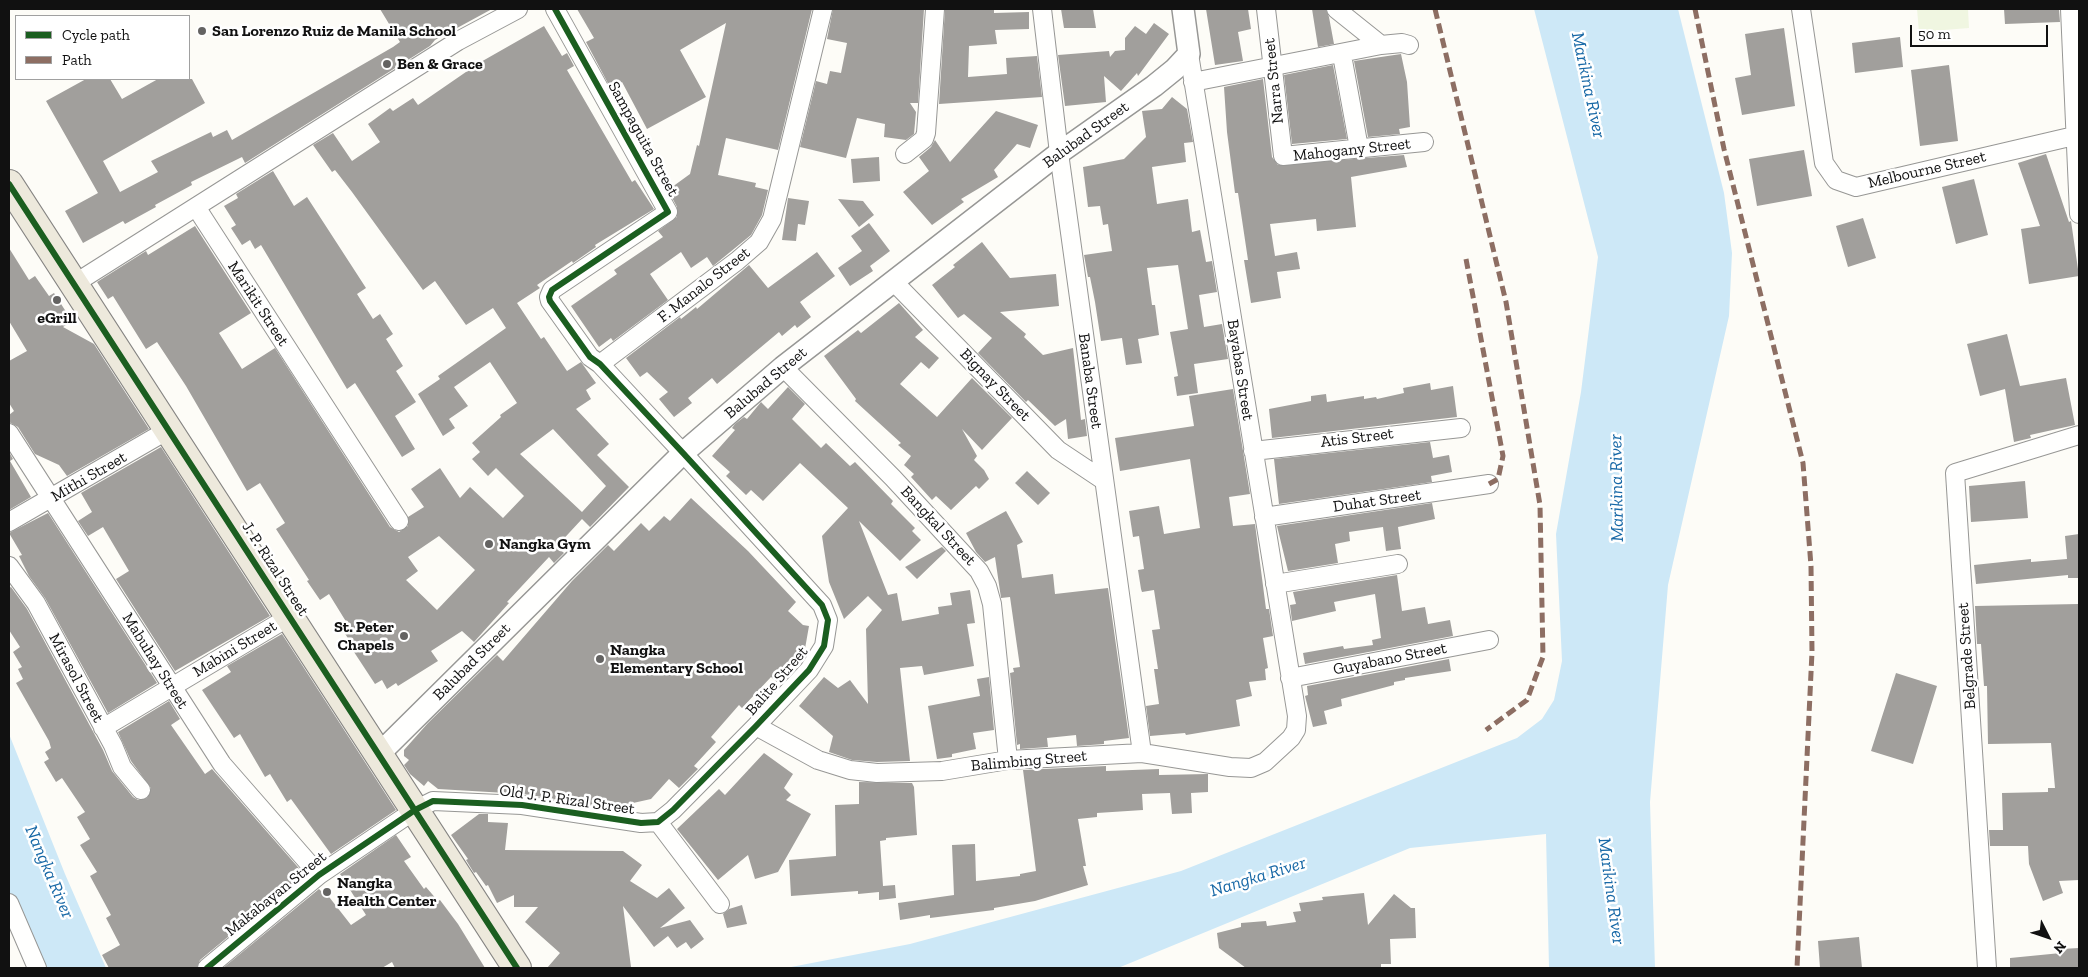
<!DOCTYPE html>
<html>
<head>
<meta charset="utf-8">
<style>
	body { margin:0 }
	#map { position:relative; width:2088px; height:977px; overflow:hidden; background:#fdfcf7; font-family:"Zilla Slab",serif }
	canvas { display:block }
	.frame { position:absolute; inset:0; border:10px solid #111; pointer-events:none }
	.legend { position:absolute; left:15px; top:15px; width:175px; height:65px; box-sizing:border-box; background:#fff; border:1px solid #a0a0a0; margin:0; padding:6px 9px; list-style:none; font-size:15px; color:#111 }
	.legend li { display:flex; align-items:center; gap:10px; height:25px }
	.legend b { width:25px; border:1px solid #a0a0a0 }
	.north { position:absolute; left:2023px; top:912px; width:50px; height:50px; -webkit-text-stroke:4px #fff; paint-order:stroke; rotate:131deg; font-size:14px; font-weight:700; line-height:20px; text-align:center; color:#111 }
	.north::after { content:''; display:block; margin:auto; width:18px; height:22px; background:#111; clip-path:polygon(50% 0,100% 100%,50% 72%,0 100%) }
	.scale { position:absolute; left:1910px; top:25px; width:138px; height:22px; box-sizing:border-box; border:2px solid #111; border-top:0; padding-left:6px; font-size:15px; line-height:18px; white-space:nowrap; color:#111; -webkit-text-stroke:4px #fff; paint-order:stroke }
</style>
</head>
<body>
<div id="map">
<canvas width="2088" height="977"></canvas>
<div class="frame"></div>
<ul class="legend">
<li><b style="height:6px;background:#1b5e20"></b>Cycle path</li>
<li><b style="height:6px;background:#8d6e63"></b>Path</li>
</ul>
<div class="north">N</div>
<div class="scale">50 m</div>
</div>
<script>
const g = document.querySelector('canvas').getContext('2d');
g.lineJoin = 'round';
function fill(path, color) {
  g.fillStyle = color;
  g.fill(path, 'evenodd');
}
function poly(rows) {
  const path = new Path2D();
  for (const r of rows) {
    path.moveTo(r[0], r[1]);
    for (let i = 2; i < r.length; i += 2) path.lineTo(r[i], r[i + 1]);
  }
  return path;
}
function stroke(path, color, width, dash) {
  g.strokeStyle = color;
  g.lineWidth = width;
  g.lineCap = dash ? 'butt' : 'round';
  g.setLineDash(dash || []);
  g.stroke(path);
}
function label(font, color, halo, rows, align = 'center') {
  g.font = font + ' "Zilla Slab",serif';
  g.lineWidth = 5;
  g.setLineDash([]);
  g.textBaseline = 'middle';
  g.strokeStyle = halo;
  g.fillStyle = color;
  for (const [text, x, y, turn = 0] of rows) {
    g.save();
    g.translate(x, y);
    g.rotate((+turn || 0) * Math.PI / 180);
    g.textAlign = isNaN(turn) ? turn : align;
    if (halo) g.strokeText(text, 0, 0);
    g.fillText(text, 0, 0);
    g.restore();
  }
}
const pitch = poly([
	[1917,9,1968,9,1969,28,1919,32]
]);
const water = poly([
	[1534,9,1678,9,1724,193,1732,253,1729,316,1668,585,1650,802,1655,968,1549,968,1546,834,1410,848,1118,968,786,968,910,944,1181,871,1517,738,1542,719,1554,700,1562,661,1556,534,1581,392,1598,257],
	[9,734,65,874,106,968,35,968,9,916]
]);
const building = poly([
	[380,9,492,9,435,40,430,46,245,163,242,157,191,182,192,185,155,205,156,207,125,224,123,221,83,243,65,211,98,193,46,101,86,79,110,79,122,99,158,79,192,79,205,103,103,161,120,192,158,172,151,161,211,132,213,137,227,130,232,140,393,47,400,42],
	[577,9,812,9,778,150,726,138,718,175,756,183,755,187,768,190,762,215,751,235,713,266,707,257,691,268,681,252,650,274,668,300,613,341,611,338,599,347,571,306,617,274,614,270,663,237,658,231,677,217,677,207,668,190,690,174,697,145,699,146,726,23,680,50,706,97,647,129,622,82,611,89,586,42,594,38],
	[833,9,924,9,918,103,910,103,916,112,914,134,906,140,884,137,885,124,857,118,846,158,800,147,816,81,827,84,830,71,841,73,847,43,827,39],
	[945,9,994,9,994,13,1029,12,1029,29,995,30,997,44,969,46,968,77,1007,74,1006,58,1037,56,1042,97,939,104],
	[1061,9,1093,9,1096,28,1064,28],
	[1206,9,1248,9,1251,29,1238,32,1243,61,1215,65],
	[1312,9,1326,9,1329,17,1334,44,1318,47],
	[2004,9,2059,9,2060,22,2005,24],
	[1154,23,1169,34,1138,76,1137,73,1121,91,1104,76,1106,102,1065,106,1058,55,1109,51,1110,57,1115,51,1125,50,1125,38,1135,26,1146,34],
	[544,26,562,56,567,53,574,66,567,70,632,182,635,180,654,209,595,245,596,247,573,263,572,261,537,285,540,288,517,303,541,339,544,337,567,371,581,362,596,383,586,390,591,399,576,409,609,444,597,455,629,487,590,527,582,519,557,546,564,553,554,563,549,557,507,602,509,603,474,642,462,631,431,651,438,661,398,686,396,683,387,689,382,680,375,684,354,652,356,651,344,632,350,628,329,594,320,600,307,581,309,580,276,529,285,523,260,483,247,491,186,386,157,342,146,349,113,296,108,299,97,282,146,251,148,255,195,226,251,313,219,333,242,369,275,348,390,527,399,532,408,526,408,517,424,507,411,489,440,468,460,498,470,487,503,518,524,496,496,468,488,476,472,459,480,452,472,443,501,417,500,415,517,403,490,362,454,387,468,406,449,419,455,428,443,436,418,394,440,379,438,376,506,328,493,308,466,325,435,281,423,290,352,192,335,170,332,172,313,145,333,133,352,161,380,142,368,124,390,108,393,111,413,98,418,105,479,63],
	[553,429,606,486,582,512,520,454],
	[439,536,475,570,437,610,406,580,418,571,408,557],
	[1784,28,1795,106,1742,115,1735,78,1751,75,1745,34],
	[1900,37,1903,67,1855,73,1852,43],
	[1401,54,1407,82,1410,127,1399,129,1400,134,1368,137,1354,61],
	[1333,65,1347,139,1292,144,1284,75],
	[1949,65,1958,141,1920,146,1911,70],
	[1263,79,1272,157,1278,165,1404,155,1407,167,1351,177,1356,227,1317,231,1316,219,1270,224,1275,256,1297,252,1300,269,1277,272,1281,298,1251,303,1244,260,1248,260,1238,193,1235,193,1227,132,1224,87],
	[1172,97,1187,109,1193,142,1184,143,1186,162,1152,167,1157,204,1188,199,1192,232,1200,230,1206,262,1212,261,1217,292,1199,295,1204,327,1222,324,1228,359,1194,364,1198,393,1177,396,1174,377,1178,376,1170,332,1188,329,1178,265,1147,268,1152,305,1155,305,1159,335,1138,339,1142,363,1126,365,1122,338,1101,341,1095,302,1090,277,1088,277,1084,255,1112,251,1108,224,1103,225,1100,206,1088,207,1083,167,1124,159,1146,137,1142,111,1162,109],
	[996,111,1038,125,1030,148,1017,144,994,170,998,177,961,199,964,202,932,225,903,192,929,171,919,157,931,147,935,140,950,162],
	[1804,150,1812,196,1757,206,1749,159],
	[2046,154,2069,222,2071,221,2079,276,2029,284,2021,229,2040,226,2018,163],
	[879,157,880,181,853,183,851,159],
	[273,171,294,206,307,197,366,288,357,294,373,319,380,314,393,334,386,339,403,366,396,371,416,402,395,416,415,449,402,457,355,383,347,389,261,245,255,249,250,240,242,245,231,228,236,225,224,206,238,198,236,194],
	[1974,179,1988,235,1956,244,1942,187],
	[788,198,809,201,805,225,798,224,796,241,782,240],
	[838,199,863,201,874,215,859,227],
	[1863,218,1876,258,1848,267,1836,226],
	[869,223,890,251,870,266,873,271,850,286,838,268,862,251,851,236],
	[982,242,1010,278,1056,274,1059,306,1000,312,1026,334,1024,337,1043,355,1073,348,1081,420,1085,419,1087,436,1068,439,1066,419,1055,426,1028,400,1026,402,978,353,992,338,964,314,958,318,932,285,955,267,953,265],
	[9,248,29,280,35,276,49,296,54,293,72,321,63,327,94,344,149,429,67,476,59,465,35,454,18,427,9,422,9,415,14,411,9,403,9,361,27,351,9,321],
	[817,252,835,276,800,302,811,317,797,328,795,325,782,336,779,332,717,384,712,378,688,398,692,403,674,417,659,399,668,392,647,372,640,377,626,358,680,317,681,319,696,307,697,309,749,265,768,288],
	[899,303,923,330,915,337,939,358,929,369,921,362,900,384,937,417,972,378,1012,418,982,450,962,429,977,456,974,460,984,470,989,479,979,489,976,486,951,510,936,496,932,500,911,477,914,474,904,465,911,456,898,445,901,443,855,401,856,399,824,356,858,330,861,333],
	[2007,334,2020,386,2066,378,2075,425,2030,435,2031,438,2014,442,2005,389,1980,396,1967,344],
	[1430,383,1431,390,1453,386,1457,417,1272,438,1269,409,1311,401,1311,396,1326,394,1327,402,1364,396,1364,399,1376,397,1377,399,1404,393,1403,388],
	[788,387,805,404,792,419,821,448,826,443,850,466,855,462,893,501,891,504,915,528,912,531,921,540,900,561,859,521,888,595,897,593,902,621,939,614,938,607,952,605,950,593,970,590,975,623,967,624,974,666,924,675,922,666,900,668,910,761,877,762,852,760,829,752,833,736,799,706,824,677,838,688,850,680,868,704,866,629,882,610,868,596,844,619,829,582,822,536,848,508,800,463,763,501,751,490,746,495,726,476,730,472,712,456,735,430,732,428,735,424,744,417,747,419,761,402,768,409],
	[1233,389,1250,494,1229,497,1233,526,1255,524,1266,609,1269,609,1273,636,1263,638,1268,668,1265,669,1266,680,1249,682,1252,696,1236,700,1240,726,1186,735,1185,733,1150,736,1146,706,1159,704,1154,669,1158,669,1152,630,1160,629,1154,590,1142,592,1141,589,1138,570,1144,569,1139,536,1133,537,1129,511,1159,506,1164,534,1200,528,1190,459,1120,471,1115,438,1194,426,1189,396],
	[1430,442,1433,458,1449,455,1452,472,1431,476,1432,482,1279,504,1274,459],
	[161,447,270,616,175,671,116,579,129,571,103,527,88,536,78,521,92,512,81,493],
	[9,452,13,459,10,461,31,497,9,510],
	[1027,471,1050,493,1038,505,1015,483],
	[2025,481,2028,518,1971,522,1969,486],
	[691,498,748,551,796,602,788,611,803,625,809,626,803,660,792,671,790,669,777,682,771,677,742,708,739,705,711,737,716,742,694,766,698,769,679,788,669,779,651,799,633,803,634,807,599,806,523,794,438,789,428,781,424,786,410,774,404,765,409,760,404,756,404,750,428,723,497,655,503,661,572,581,608,545,614,551,641,523,649,531,664,516,670,521],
	[1432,503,1435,519,1398,527,1401,549,1386,551,1383,527,1349,532,1350,541,1335,544,1338,563,1288,571,1277,526],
	[1006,511,1023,542,1017,545,1022,578,1053,574,1055,594,1108,588,1129,738,1104,741,1104,744,1077,746,1076,735,1047,738,1048,747,1020,749,1020,744,1017,745,1010,673,1014,672,1013,668,1020,667,1010,597,1001,598,995,557,985,562,976,552,966,533],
	[48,513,157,683,108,713,45,598,29,576,19,556,22,555,9,533],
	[2079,534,2079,578,2068,578,2068,575,1976,584,1974,565,2031,559,2031,562,2067,559,2065,536],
	[942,547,946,551,917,579,905,567],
	[1397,575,1402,611,1425,607,1428,624,1450,620,1453,636,1305,664,1303,653,1343,646,1344,649,1373,645,1372,640,1381,638,1375,594,1334,602,1336,611,1292,621,1290,605,1296,604,1293,592],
	[11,587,27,609,103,750,112,771,133,797,138,800,147,798,151,788,131,761,118,732,169,701,180,719,171,725,205,774,212,769,304,874,200,960,197,968,109,968,102,955,120,945,106,918,111,915,90,876,97,872,80,845,90,839,77,817,85,812,62,778,56,782,44,762,49,759,45,752,51,748,49,741,16,683,23,679,18,669,22,667,13,652,20,647,9,630,9,588],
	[2079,604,2079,880,2059,881,2063,893,2043,901,2029,864,2028,846,1990,846,1989,830,2003,830,2002,793,2048,792,2048,788,2055,788,2051,743,1988,744,1987,686,1984,686,1981,644,1977,644,1975,606],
	[282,634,396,810,331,854,291,799,287,802,270,774,265,777,240,734,234,738,202,690,231,672,227,666],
	[1449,659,1451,671,1405,678,1405,680,1394,682,1394,685,1341,699,1342,706,1324,711,1327,724,1313,727,1305,696,1308,695,1307,686],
	[1896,673,1937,686,1913,764,1871,751],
	[989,677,994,730,973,733,976,749,952,754,952,757,937,759,928,706,980,696,977,679],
	[764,753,793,774,784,788,791,795,786,800,811,814,778,872,755,879,748,855,718,880,677,829,719,789,725,795],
	[1106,766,1106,771,1159,769,1159,775,1208,774,1208,792,1191,793,1192,813,1172,814,1170,793,1142,794,1143,810,1097,813,1097,817,1078,819,1086,866,1083,866,1088,885,1035,901,994,908,994,910,930,918,930,915,900,920,898,903,954,895,952,845,975,844,976,881,1020,876,1020,874,1036,871,1023,770],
	[859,782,912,783,914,787,917,835,886,838,886,840,880,841,883,886,895,885,896,898,879,900,879,892,858,894,858,891,791,896,789,860,836,856,835,805,859,804],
	[479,814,488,814,488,822,508,823,505,850,623,851,642,865,630,881,657,898,669,888,685,908,660,928,690,920,704,939,691,949,686,942,677,948,668,936,654,947,623,906,631,967,547,968,560,953,525,922,538,907,514,907,514,895,497,903,488,885,486,886,476,872,474,873,466,860,468,859,451,835],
	[396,835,411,857,404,861,424,889,426,887,438,901,440,900,458,924,485,968,395,968,392,962,382,968,223,968,319,889,323,893,326,893,351,925,366,915,340,874],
	[1364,893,1368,925,1394,894,1411,908,1415,908,1416,938,1390,939,1391,964,1381,964,1381,967,1370,968,1246,968,1219,948,1217,933,1241,927,1241,923,1266,921,1267,926,1296,922,1293,912,1301,911,1299,903,1323,900,1322,897],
	[742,905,747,924,727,928,723,914,729,909],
	[1859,937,1862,968,1820,968,1818,941],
	[2079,948,2079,968,2010,968,2010,958,2061,953,2061,949]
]);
const minor = poly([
	[1042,9,1059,153,1142,753],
	[1266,9,1283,156,1424,142],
	[1336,9,1381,45],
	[1801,9,1824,163,1836,180,1856,187,2074,136],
	[2070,9,2079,214],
	[1342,55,1359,148],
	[1193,82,1381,45,1402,43,1409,45],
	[905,154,924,139,926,133,935,9],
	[196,207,399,521],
	[893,281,1058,450,1103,480],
	[74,284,458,41,518,9],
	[600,364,737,261,759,242,772,219,823,9],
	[783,367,893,478,979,571,987,586,992,604,1008,760],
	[9,433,222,764,319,875],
	[1253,451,1461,428],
	[1264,517,1489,484],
	[9,522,168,430],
	[9,566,36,603,113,745,122,767,141,790],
	[1275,584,1398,564],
	[1290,678,1489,640],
	[756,726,818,760,850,770,877,773,942,771,1008,760,1142,753,1230,767,1251,768,1265,762,1291,738,1296,730,1297,716,1189,54],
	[103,728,289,617],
	[658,822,720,904],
	[9,903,37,968],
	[207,968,319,875,415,810,433,801,522,805,641,823,658,822,673,810,756,726,809,670,824,646,828,620,822,605,683,453,600,364,590,357,550,301,549,297,552,290,668,212,555,9],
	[1987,968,1955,473,2079,435]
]);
const tertiary = poly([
	[379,754,683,453,783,367,1059,153,1154,86,1175,69,1189,54,1183,9]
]);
const primary = poly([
	[9,184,517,968]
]);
const quiet = poly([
	[1435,9,1506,302,1540,505,1543,657,1527,700,1486,730],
	[1695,9,1724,149,1803,463,1811,566,1812,652,1797,968],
	[1466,259,1503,456,1498,479,1489,484]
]);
const cycleway = poly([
	[9,184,517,968],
	[207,968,319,875,415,810,433,801,522,805,641,823,658,822,673,810,756,726,809,670,824,646,828,620,822,605,683,453,600,364,590,357,550,301,549,297,552,290,668,212,555,9]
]);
const markers = [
	[202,31,5,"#646362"],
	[387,64,5,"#646362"],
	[57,300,5,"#646362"],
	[489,544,5,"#646362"],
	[404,636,5,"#646362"],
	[600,659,5,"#646362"],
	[327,892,5,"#646362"]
];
const poiNames = [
	["San Lorenzo Ruiz de Manila School",212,31],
	["Ben & Grace",397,64],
	["eGrill",57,318,"center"],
	["Nangka Gym",499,544],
	["St. Peter",394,627,"right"],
	["Chapels",394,645,"right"],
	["Nangka",610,650],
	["Elementary School",610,668],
	["Nangka",337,883],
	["Health Center",337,901]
];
const streetNames = [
	["Narra Street",1274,81,-96],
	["Balubad Street",1086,135,-36],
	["Sampaguita Street",643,139,61],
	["Mahogany Street",1352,150,-6],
	["Melbourne Street",1927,170,-13],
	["F. Manalo Street",704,285,-38],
	["Marikit Street",258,304,57],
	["Bayabas Street",1240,370,81],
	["Banaba Street",1090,381,82],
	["Balubad Street",766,383,-40],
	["Bignay Street",995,385,46],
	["Atis Street",1357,438,-7],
	["Mithi Street",89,477,-30],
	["Duhat Street",1377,501,-8],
	["Bangkal Street",938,526,47],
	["J. P. Rizal Street",275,569,57],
	["Mabini Street",235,649,-31],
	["Belgrade Street",1967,656,-94],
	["Guyabano Street",1390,659,-11],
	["Mabuhay Street",155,661,58],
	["Balubad Street",472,662,-45],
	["Mirasol Street",76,678,62],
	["Balite Street",777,681,-49],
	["Balimbing Street",1029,761,-5],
	["Old J. P. Rizal Street",567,800,8],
	["Makabayan Street",276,894,-39]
];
const waterNames = [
	["Marikina River",1588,85,78],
	["Marikina River",1617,488,-91],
	["Nangka River",49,872,67],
	["Nangka River",1258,877,-17],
	["Marikina River",1611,891,82]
];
fill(pitch, '#f0f6e1');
fill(water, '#cde8f7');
fill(building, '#a19f9c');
stroke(minor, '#979795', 20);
stroke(tertiary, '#979795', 24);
stroke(primary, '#858482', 30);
stroke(minor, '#fffffe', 18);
stroke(tertiary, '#fffffe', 21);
stroke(primary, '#ede9dc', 28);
stroke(quiet, '#8d6e63', 5, [10, 5]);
stroke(cycleway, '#1b5e20', 6);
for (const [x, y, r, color] of markers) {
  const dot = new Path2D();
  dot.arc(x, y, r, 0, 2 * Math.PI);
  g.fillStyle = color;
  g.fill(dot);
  stroke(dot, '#fff', 2);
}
label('bold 16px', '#111', '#fff', poiNames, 'left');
label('16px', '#111', '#fff', streetNames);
label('italic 18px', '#1768a6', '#fff', waterNames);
</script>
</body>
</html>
